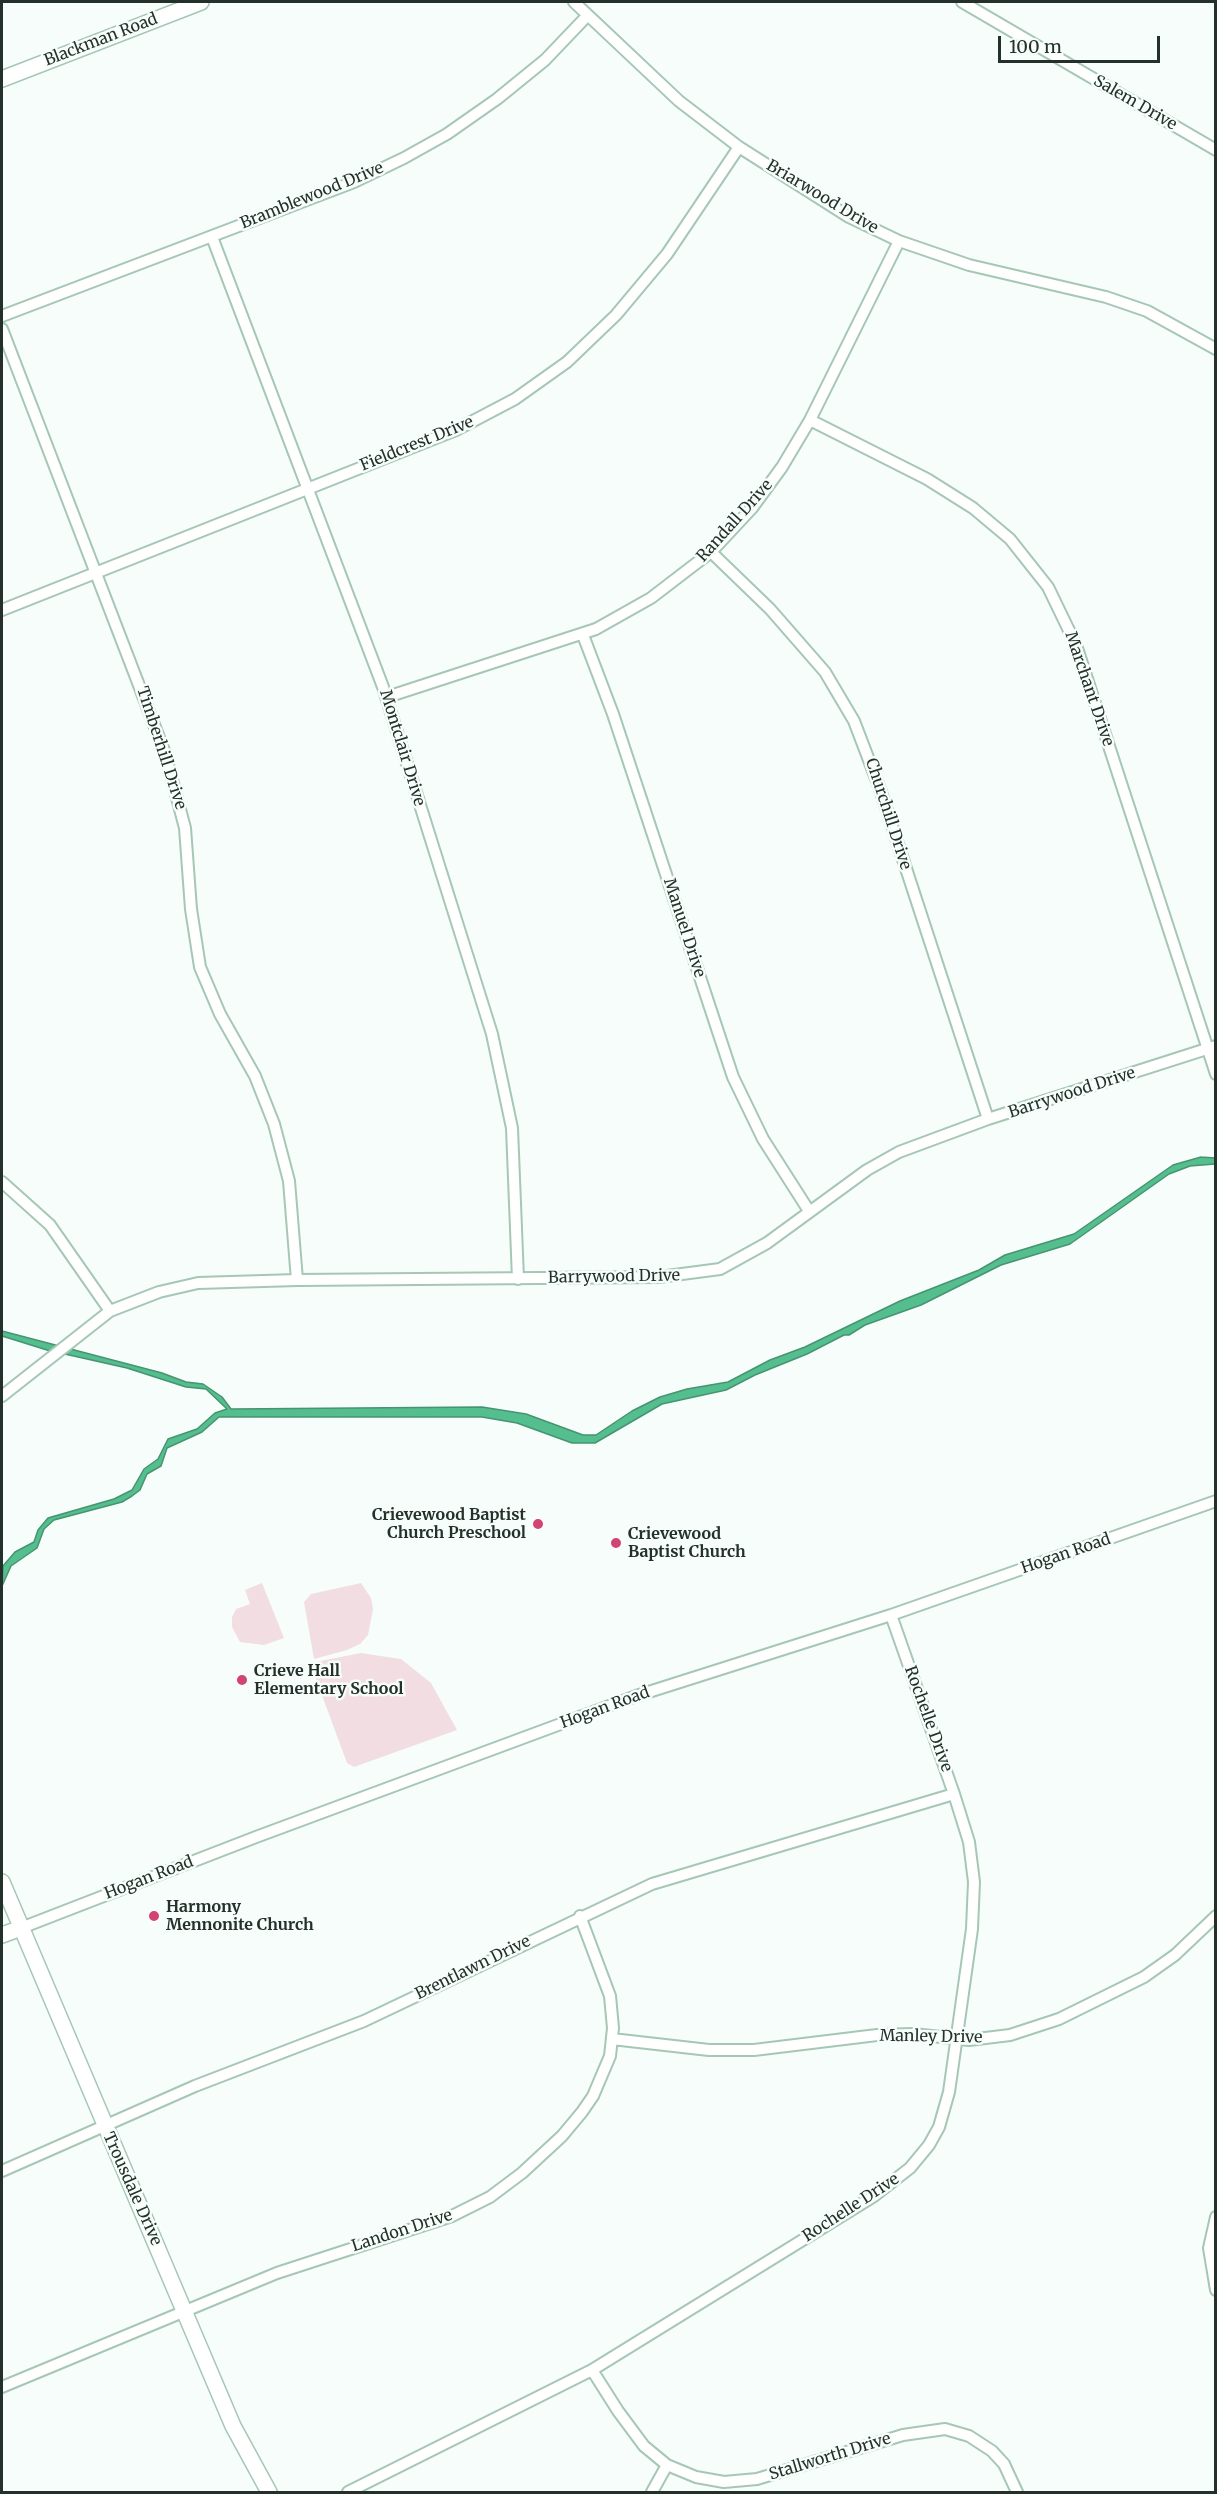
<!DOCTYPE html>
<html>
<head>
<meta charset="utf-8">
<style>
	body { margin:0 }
	#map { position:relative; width:1217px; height:2494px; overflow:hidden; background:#f7fdfa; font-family:Merriweather,serif }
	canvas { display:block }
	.frame { position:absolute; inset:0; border:3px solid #24312a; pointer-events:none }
	.scale { position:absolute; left:998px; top:36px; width:162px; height:27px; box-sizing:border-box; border:3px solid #24312a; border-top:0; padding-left:8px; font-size:18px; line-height:21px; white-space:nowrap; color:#24312a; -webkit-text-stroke:4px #f7fdfa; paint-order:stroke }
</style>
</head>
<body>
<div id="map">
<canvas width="1217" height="2494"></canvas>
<div class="frame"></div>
<div class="scale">100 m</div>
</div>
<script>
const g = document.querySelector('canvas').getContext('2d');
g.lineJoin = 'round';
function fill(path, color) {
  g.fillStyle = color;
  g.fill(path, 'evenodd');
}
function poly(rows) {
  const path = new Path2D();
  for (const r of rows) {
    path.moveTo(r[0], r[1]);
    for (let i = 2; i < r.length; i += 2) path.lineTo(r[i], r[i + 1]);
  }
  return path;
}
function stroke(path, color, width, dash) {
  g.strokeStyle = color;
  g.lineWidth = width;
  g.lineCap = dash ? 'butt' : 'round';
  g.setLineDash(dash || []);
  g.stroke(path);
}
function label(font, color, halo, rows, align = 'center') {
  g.font = font + ' Merriweather,serif';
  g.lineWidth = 5;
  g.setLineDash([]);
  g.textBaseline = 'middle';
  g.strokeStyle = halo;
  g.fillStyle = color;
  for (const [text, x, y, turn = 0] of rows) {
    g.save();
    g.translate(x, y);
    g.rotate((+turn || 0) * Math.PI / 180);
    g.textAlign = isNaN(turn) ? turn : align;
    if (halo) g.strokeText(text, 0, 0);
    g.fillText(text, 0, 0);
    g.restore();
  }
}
const green = poly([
	[262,1583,284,1638,264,1645,240,1642,232,1627,232,1617,236,1609,250,1604,245,1590],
	[361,1583,371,1598,373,1609,368,1635,360,1644,347,1650,314,1659,304,1602,311,1594],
	[361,1653,401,1659,431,1683,457,1730,354,1767,347,1763,310,1663]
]);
const water = poly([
	[1201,1157,1215,1158,1215,1164,1190,1166,1169,1174,1070,1244,1001,1265,921,1305,865,1325,849,1335,844,1335,807,1354,755,1375,726,1390,662,1404,595,1443,572,1443,517,1423,482,1417,219,1417,202,1432,167,1448,161,1466,147,1474,140,1490,132,1496,122,1502,54,1520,44,1529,37,1548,11,1566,2,1586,3,1566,15,1552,34,1542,38,1530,48,1518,114,1499,132,1490,144,1469,158,1459,168,1439,197,1429,215,1413,227,1409,206,1389,186,1387,127,1368,47,1350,2,1336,2,1331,162,1373,186,1382,203,1384,222,1397,231,1409,482,1407,526,1414,583,1435,596,1435,632,1411,660,1397,687,1389,728,1382,770,1360,805,1347,900,1301,979,1270,1005,1255,1074,1234,1173,1165,1201,1157]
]);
const street = poly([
	[574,2,679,101,739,147,849,217,899,241,969,265,1106,297,1147,311,1216,349],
	[962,2,1216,150],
	[212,237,383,687,492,1034,512,1128,518,1279],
	[2,316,354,182,404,158,447,134,497,99,545,60,587,16],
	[2,329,165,753,185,828,191,909,200,967,220,1014,255,1076,274,1124,289,1181,297,1280],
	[810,420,927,479,973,508,1010,539,1048,587,1076,645,1216,1074],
	[711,552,770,609,825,672,854,721,880,789,988,1119],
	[2,610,456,430,515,399,567,362,616,315,667,254,739,147],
	[583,635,613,714,733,1077,763,1139,809,1211],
	[387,697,596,629,651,598,711,552,752,508,782,467,810,420,899,241],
	[2,1182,50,1225,110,1311],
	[2,1396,110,1311,159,1292,198,1283,297,1280,659,1277,720,1269,767,1243,867,1170,899,1152,988,1119,1216,1046],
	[21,1928,256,1837,636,1696,891,1615,1216,1501],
	[612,2039,709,2050,754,2050,877,2035,913,2034,969,2040,1010,2035,1059,2019,1144,1977,1175,1955,1216,1916],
	[2,2171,195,2086,364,2021,652,1884,954,1794],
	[1216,2217,1209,2248,1216,2290],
	[592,2370,618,2411,644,2446,667,2465,696,2477,724,2482,757,2479,903,2435,945,2429,969,2436,992,2451,1004,2464,1017,2492],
	[2,2387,277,2273,452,2216,490,2197,522,2173,562,2136,582,2112,593,2096,610,2056,613,2028,610,1996,580,1916],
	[348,2492,592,2370,874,2196,910,2168,929,2145,939,2127,949,2092,972,1929,974,1882,969,1842,954,1794,891,1615],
	[652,2492,667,2465]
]);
const secondary = poly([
	[2,79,201,2],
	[2,1882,233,2426,269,2492],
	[2,1935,21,1928]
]);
const markers = [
	[538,1524,6,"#d14473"],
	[616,1543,6,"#d14473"],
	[242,1680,6,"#d14473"],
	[154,1916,6,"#d14473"]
];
const streetNames = [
	["Blackman Road",101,40,-21],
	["Salem Drive",1135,103,30],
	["Bramblewood Drive",312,196,-22],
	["Briarwood Drive",822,197,31],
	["Fieldcrest Drive",417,444,-22],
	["Randall Drive",735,521,-48],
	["Marchant Drive",1089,689,71],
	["Timberhill Drive",161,748,72],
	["Montclair Drive",402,748,73],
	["Churchill Drive",888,814,72],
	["Manuel Drive",684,928,72],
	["Barrywood Drive",1072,1093,-18],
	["Barrywood Drive",614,1277,-1],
	["Hogan Road",1066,1554,-19],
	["Hogan Road",605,1708,-20],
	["Rochelle Drive",928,1719,70],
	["Hogan Road",149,1878,-21],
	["Brentlawn Drive",473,1968,-26],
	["Manley Drive",931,2037,1],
	["Trousdale Drive",132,2189,66],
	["Rochelle Drive",851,2208,-33],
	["Landon Drive",402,2231,-18],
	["Stallworth Drive",830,2457,-17]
];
const poiNames = [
	["Crievewood Baptist",526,1515,"right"],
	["Church Preschool",526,1533,"right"],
	["Crievewood",628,1534],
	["Baptist Church",628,1552],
	["Crieve Hall",254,1671],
	["Elementary School",254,1689],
	["Harmony",166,1907],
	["Mennonite Church",166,1925]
];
fill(green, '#f2dee2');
fill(water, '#54be8f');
stroke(water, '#469471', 1.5);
stroke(street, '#a6c7b5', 14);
stroke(secondary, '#a6c7b5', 18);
stroke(street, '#fff', 10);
stroke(secondary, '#fff', 15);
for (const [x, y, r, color] of markers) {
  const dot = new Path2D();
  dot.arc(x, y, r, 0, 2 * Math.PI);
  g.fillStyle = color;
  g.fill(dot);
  stroke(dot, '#f7fdfa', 2);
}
label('16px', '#24312a', '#f7fdfa', streetNames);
label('bold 16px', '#24312a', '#f7fdfa', poiNames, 'left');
</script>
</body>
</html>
